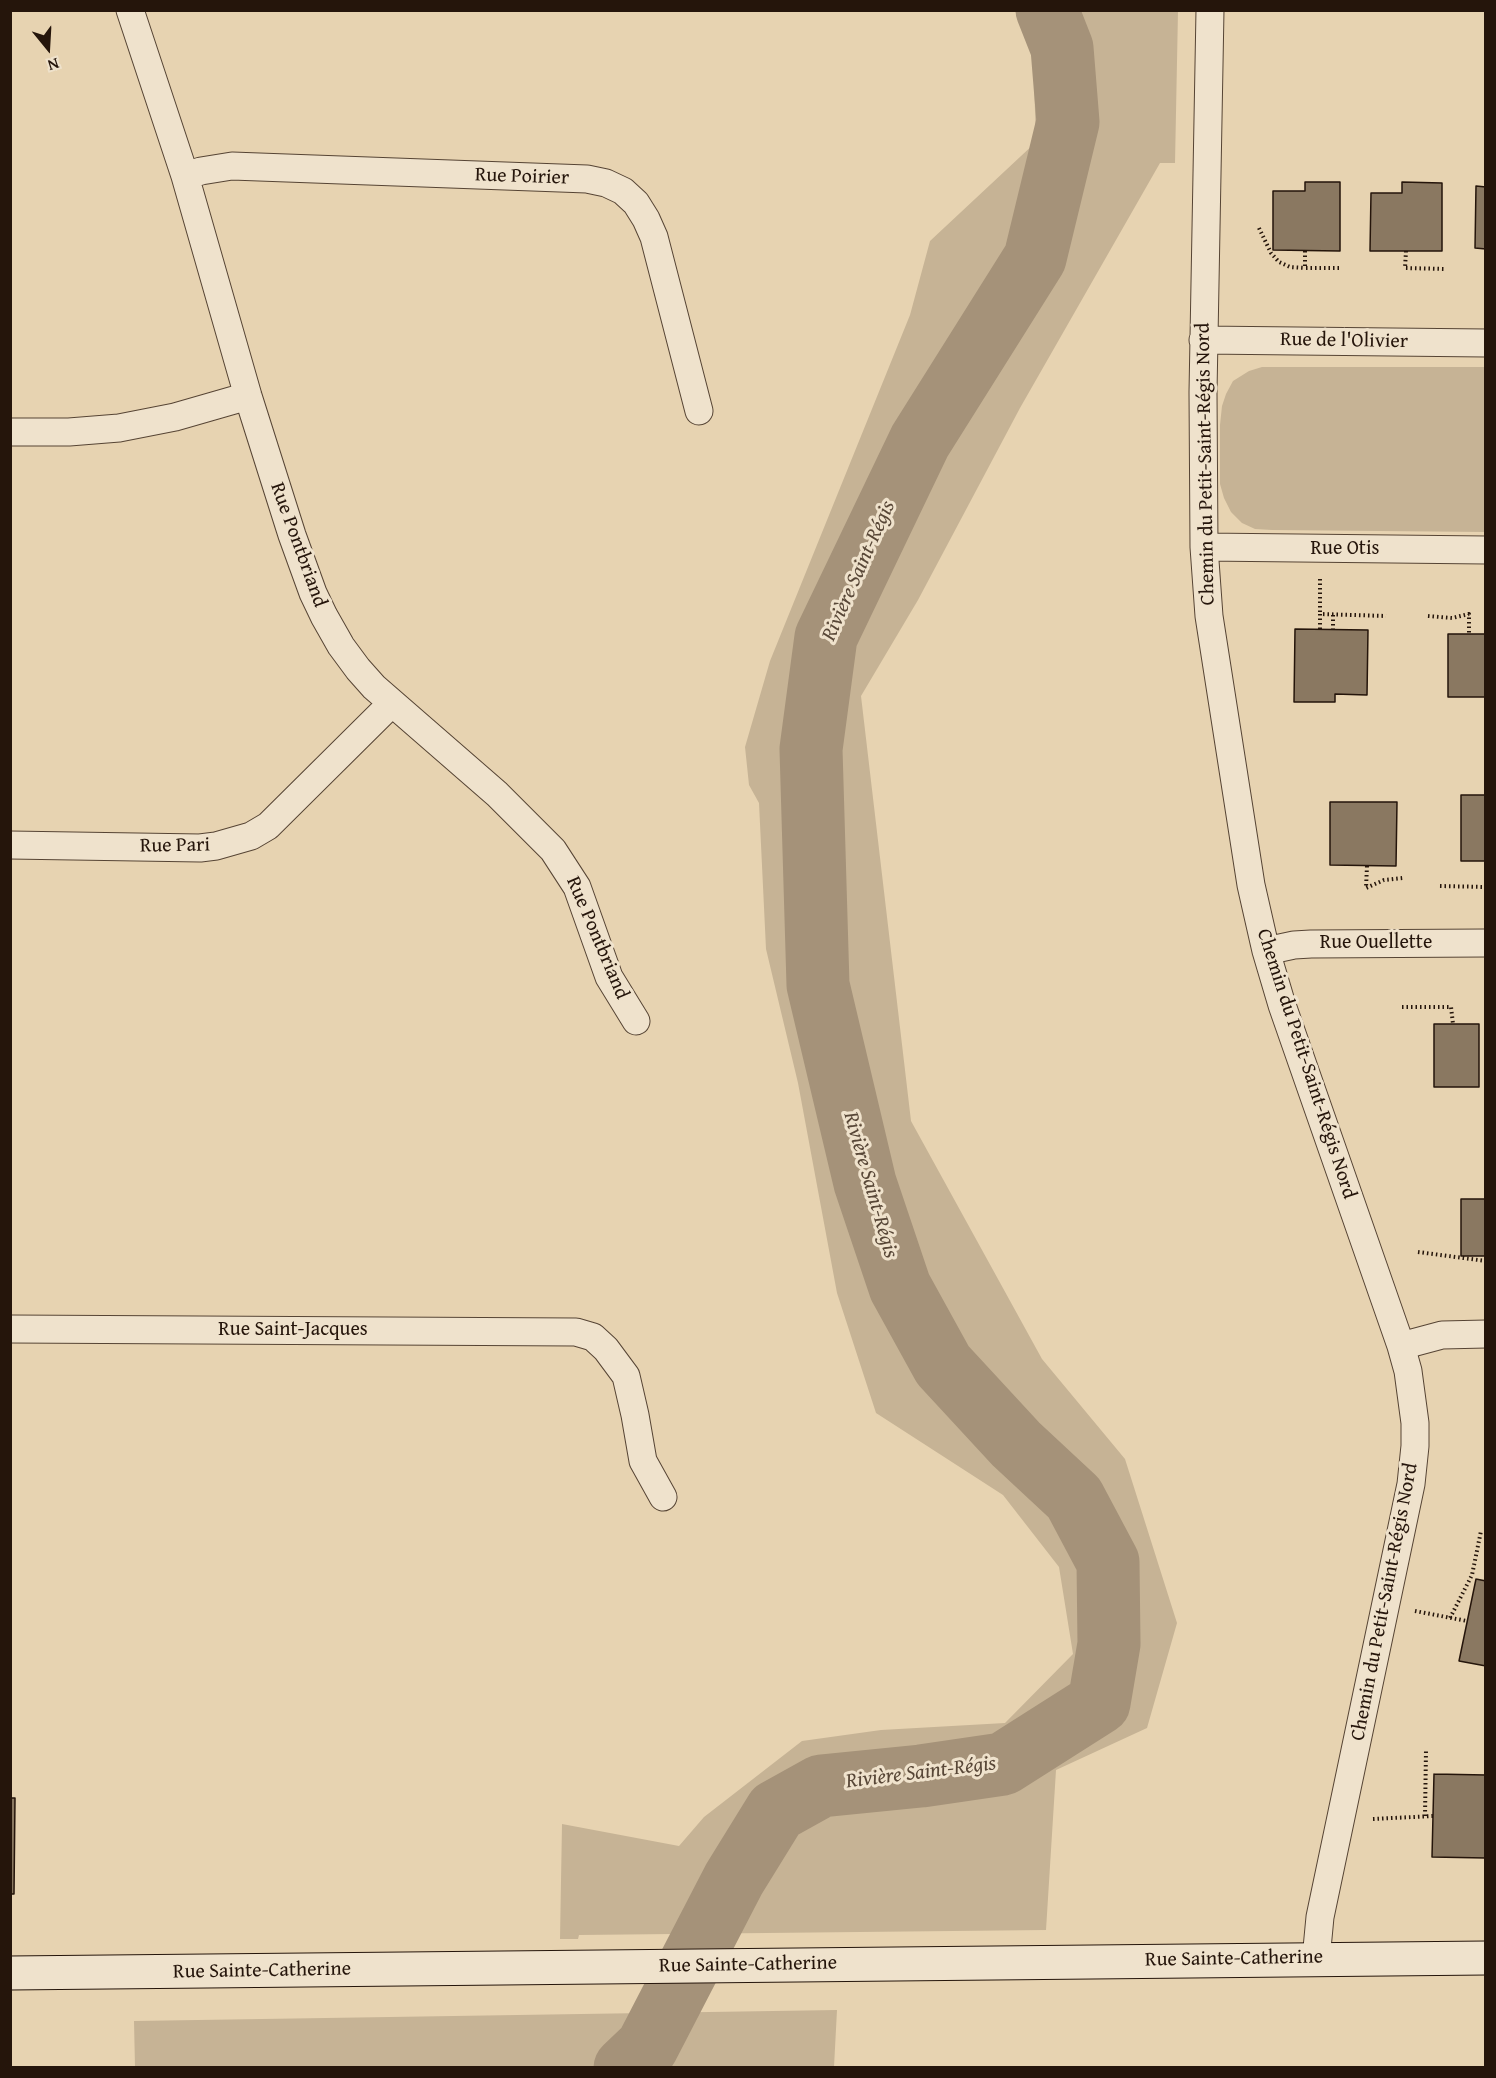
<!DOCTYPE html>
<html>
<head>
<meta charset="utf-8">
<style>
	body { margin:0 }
	#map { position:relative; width:1496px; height:2078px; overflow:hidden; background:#e7d3b1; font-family:"Gentium Book Plus",serif }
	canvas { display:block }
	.frame { position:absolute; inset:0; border:12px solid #25150b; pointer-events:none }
	.north { position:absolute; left:18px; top:18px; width:60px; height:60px; -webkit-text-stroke:4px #efe2cc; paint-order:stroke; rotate:162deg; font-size:16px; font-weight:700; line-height:24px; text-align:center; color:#25150b }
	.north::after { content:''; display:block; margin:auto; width:21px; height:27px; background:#25150b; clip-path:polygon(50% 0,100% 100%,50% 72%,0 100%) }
</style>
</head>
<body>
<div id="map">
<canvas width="1496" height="2078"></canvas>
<div class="frame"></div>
<div class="north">N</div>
</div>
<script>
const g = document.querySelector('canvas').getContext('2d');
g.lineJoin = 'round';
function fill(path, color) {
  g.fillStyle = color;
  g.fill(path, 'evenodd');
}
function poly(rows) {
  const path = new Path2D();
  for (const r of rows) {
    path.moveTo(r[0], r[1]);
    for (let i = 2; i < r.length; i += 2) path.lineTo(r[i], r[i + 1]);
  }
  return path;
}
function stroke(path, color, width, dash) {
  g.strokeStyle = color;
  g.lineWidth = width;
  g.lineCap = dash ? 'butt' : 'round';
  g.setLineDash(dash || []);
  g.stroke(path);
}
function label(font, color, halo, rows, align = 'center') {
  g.font = font + ' "Gentium Book Plus",serif';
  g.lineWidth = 6;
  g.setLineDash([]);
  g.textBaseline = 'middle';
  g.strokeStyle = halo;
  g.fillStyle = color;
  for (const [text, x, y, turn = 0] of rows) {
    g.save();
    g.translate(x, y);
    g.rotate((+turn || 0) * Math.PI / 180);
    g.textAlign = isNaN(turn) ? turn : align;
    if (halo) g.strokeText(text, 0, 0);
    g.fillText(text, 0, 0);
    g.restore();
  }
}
const green = poly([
	[1015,11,1178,11,1175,163,1160,163,1020,408,918,600,861,696,911,1121,1042,1359,1125,1459,1177,1623,1147,1728,1056,1770,1046,1930,579,1935,578,1939,560,1939,562,1824,679,1846,704,1817,802,1741,881,1730,1005,1723,1073,1654,1059,1567,1003,1495,876,1413,837,1293,798,1083,766,949,759,803,749,785,745,747,770,661,910,315,930,241,1036,142,1033,50],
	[1262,367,1485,367,1485,532,1272,530,1255,529,1242,523,1231,512,1224,498,1220,484,1220,425,1222,406,1226,394,1233,381,1249,371],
	[837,2010,834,2067,135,2067,134,2021]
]);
const river = poly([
	[625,2068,647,2047,734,1879,776,1811,821,1786,921,1776,1003,1764,1099,1703,1109,1644,1108,1562,1074,1498,1016,1444,943,1365,900,1287,865,1183,818,985,811,749,826,637,920,441,1035,258,1068,122,1062,48,1047,10]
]);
const building = poly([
	[1305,182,1340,182,1340,251,1273,250,1273,191,1305,191,1305,182],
	[1402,182,1442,183,1442,251,1370,251,1371,193,1402,193,1402,182],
	[1476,186,1486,187,1486,249,1475,248,1476,186],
	[1295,629,1368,630,1367,695,1335,694,1335,702,1294,702,1295,629],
	[1448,634,1486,634,1486,697,1448,697,1448,634],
	[1461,795,1486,795,1486,861,1461,861,1461,795],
	[1330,802,1397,802,1396,866,1330,865,1330,802],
	[1434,1024,1479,1024,1479,1087,1434,1087,1434,1024],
	[1461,1199,1486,1199,1486,1256,1461,1256,1461,1199],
	[1476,1579,1486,1581,1486,1666,1459,1661,1476,1579],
	[1434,1774,1486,1775,1486,1858,1432,1857,1434,1774],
	[10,1798,15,1798,14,1894,10,1894,10,1798]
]);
const path = poly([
	[1259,228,1271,253,1279,262,1290,267,1305,268],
	[1305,251,1305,268,1342,268],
	[1406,251,1405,268,1445,269],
	[1320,579,1320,614],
	[1333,615,1333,629],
	[1428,616,1452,618,1469,614,1469,634],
	[1320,629,1320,614,1386,616],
	[1367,866,1366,888,1384,880,1403,878],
	[1440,886,1486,887],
	[1402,1007,1451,1007,1453,1024],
	[1418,1252,1486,1261],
	[1415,1611,1467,1621],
	[1450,1618,1472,1575,1481,1531],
	[1425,1816,1426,1750],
	[1373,1819,1433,1816]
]);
const street = poly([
	[130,10,185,176,248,396,292,535,313,593,324,616,341,646,358,669,374,687,497,794,553,850,577,887,609,977,636,1021],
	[1210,10,1203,392,1204,547,1209,616,1251,885,1266,951,1282,1005,1401,1346,1408,1371,1415,1423,1415,1446,1411,1484,1320,1917,1316,1959],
	[185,176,201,171,232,166,587,179,606,183,623,191,636,203,646,219,654,237,699,411],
	[1203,340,1486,343],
	[10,432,69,432,119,428,175,417,248,396],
	[1204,547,1486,550],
	[10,845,200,848,216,846,251,836,268,826,392,703],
	[1266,951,1294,945,1311,944,1486,943],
	[10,1329,576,1332,593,1337,606,1349,626,1376,635,1415,643,1461,663,1497],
	[1401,1346,1442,1335,1486,1334]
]);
const secondary = poly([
	[10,1973,1486,1958]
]);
const streetNames = [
	["Rue Poirier",522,177,2],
	["Rue de l'Olivier",1344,341,1],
	["Chemin du Petit-Saint-Régis Nord",1206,464,-91],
	["Rue Pontbriand",298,545,70],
	["Rue Otis",1345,549],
	["Rue Pari",175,846,-1],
	["Rue Pontbriand",597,938,67],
	["Rue Ouellette",1376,943],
	["Chemin du Petit-Saint-Régis Nord",1306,1064,72],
	["Rue Saint-Jacques",293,1330],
	["Chemin du Petit-Saint-Régis Nord",1385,1602,-79],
	["Rue Sainte-Catherine",1234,1959,-1],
	["Rue Sainte-Catherine",748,1965,-1],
	["Rue Sainte-Catherine",262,1971,-1]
];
const waterNames = [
	["Rivière Saint-Régis",859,571,-66],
	["Rivière Saint-Régis",870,1185,74],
	["Rivière Saint-Régis",921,1773,-7]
];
fill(green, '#c6b395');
stroke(river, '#a59279', 63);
fill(building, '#8a7861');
stroke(building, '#25150b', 1.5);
stroke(street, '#564434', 29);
stroke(secondary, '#25150b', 35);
stroke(path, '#25150b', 4, [1.5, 3]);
stroke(street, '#efe2cc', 27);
stroke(secondary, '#efe2cc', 33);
label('20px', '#25150b', '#efe2cc', streetNames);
label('italic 21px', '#584737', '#efe2cc', waterNames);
</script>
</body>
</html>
